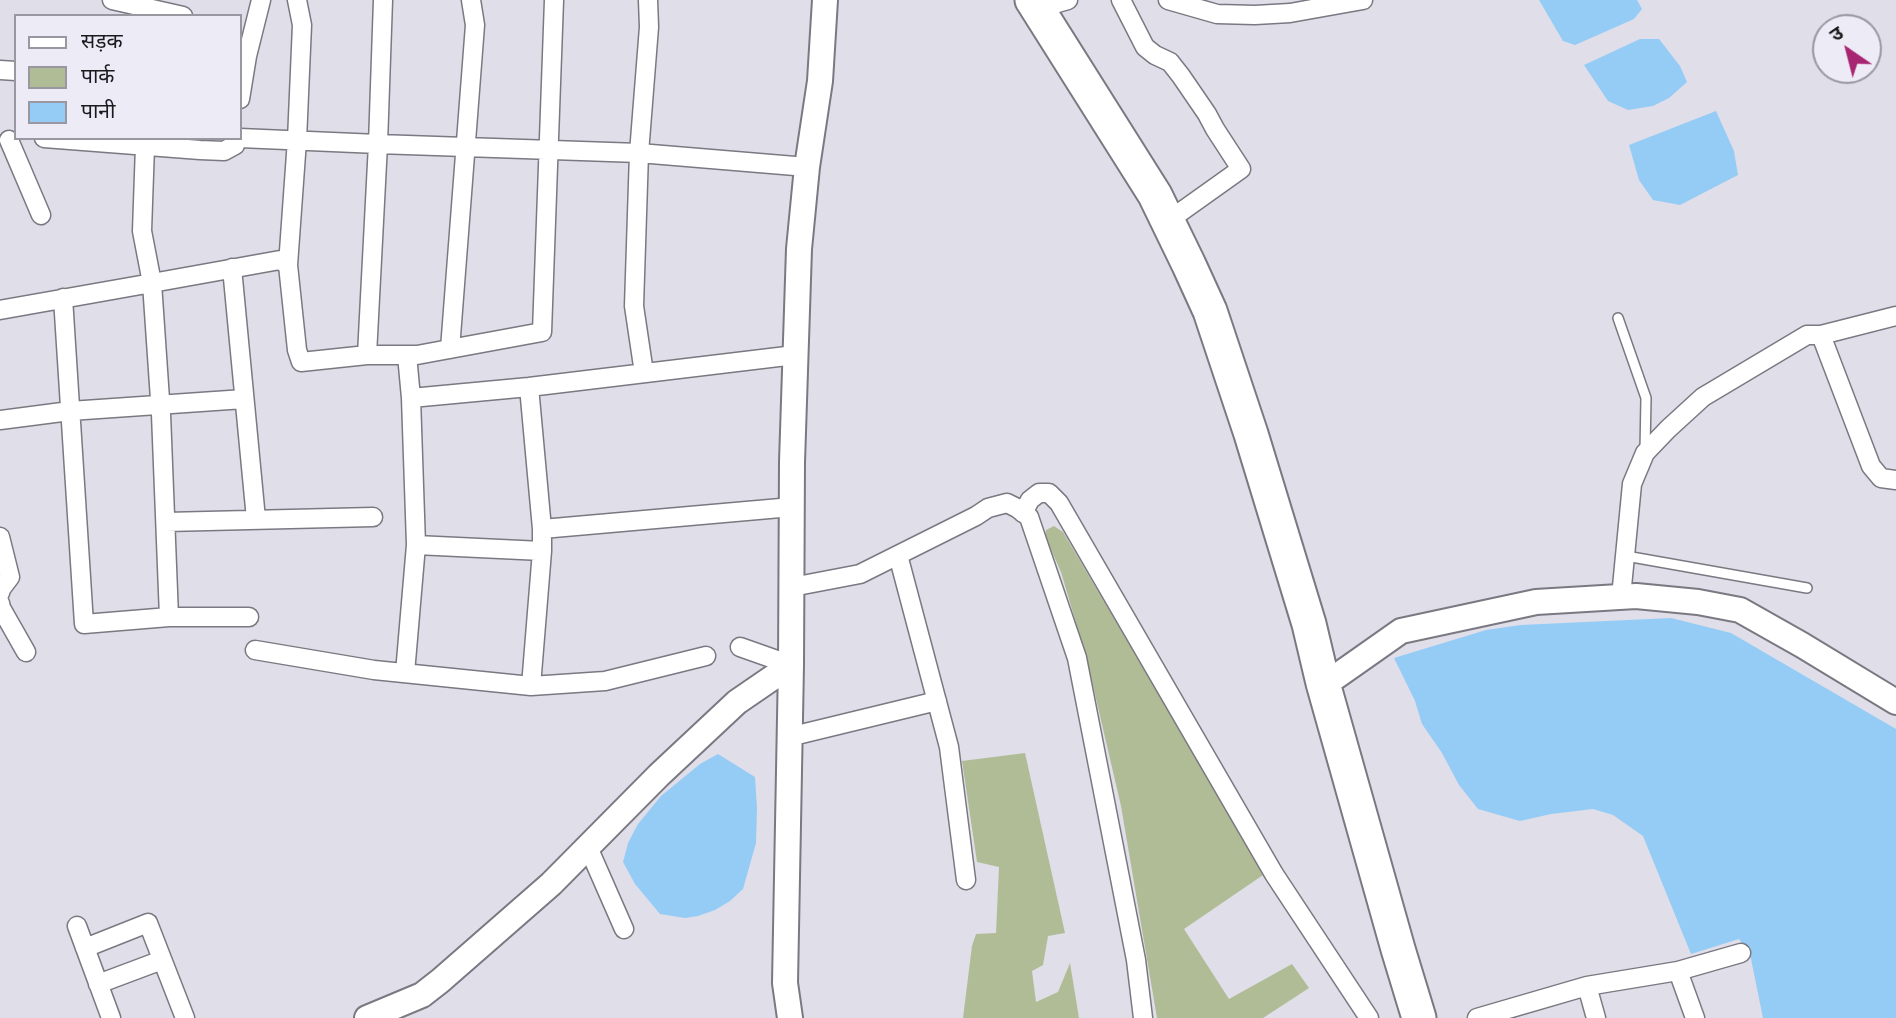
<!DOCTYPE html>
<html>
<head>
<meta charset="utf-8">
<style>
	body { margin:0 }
	#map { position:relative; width:1896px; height:1018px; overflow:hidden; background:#e0dee9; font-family:"Asap Condensed","Noto Sans Devanagari",sans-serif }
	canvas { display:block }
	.legend { position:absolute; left:14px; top:14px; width:228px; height:126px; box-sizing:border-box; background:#edebf6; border:2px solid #99979f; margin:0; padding:9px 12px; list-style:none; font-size:21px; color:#1a191d }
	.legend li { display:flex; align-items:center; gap:14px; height:35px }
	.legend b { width:35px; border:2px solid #99979f }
	.north { position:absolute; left:1812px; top:14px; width:70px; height:70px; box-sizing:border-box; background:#edebf6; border:2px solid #99979f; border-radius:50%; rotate:325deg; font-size:19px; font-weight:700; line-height:28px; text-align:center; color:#1a191d }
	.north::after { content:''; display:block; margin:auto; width:24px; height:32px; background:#a82571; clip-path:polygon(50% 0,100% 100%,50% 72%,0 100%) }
</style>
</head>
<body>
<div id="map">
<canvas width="1896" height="1018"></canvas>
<ul class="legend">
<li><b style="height:9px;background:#fff"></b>सड़क</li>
<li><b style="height:19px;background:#b0bc96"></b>पार्क</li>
<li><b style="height:19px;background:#94ccf6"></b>पानी</li>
</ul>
<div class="north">उ</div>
</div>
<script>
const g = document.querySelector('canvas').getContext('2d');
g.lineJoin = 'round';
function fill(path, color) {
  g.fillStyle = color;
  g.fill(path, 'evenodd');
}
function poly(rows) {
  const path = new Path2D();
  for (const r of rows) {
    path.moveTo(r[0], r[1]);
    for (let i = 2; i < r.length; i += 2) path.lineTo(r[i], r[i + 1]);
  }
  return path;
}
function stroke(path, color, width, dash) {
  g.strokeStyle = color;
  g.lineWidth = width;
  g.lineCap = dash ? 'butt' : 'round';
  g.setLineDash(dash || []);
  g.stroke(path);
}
const green = poly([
	[1054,526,1063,532,1188,744,1266,873,1184,929,1229,999,1292,964,1309,988,1263,1018,1157,1018,1121,806,1087,660,1061,572,1045,536,1046,530],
	[1025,753,1065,933,1048,936,1043,965,1032,971,1036,1002,1058,992,1070,963,1079,1018,963,1018,972,946,976,934,996,933,999,867,977,862,962,761]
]);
const water = poly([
	[1539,0,1637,0,1642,9,1634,19,1575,45,1563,41],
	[1640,39,1659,39,1680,66,1687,82,1669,98,1653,106,1628,110,1608,101,1584,65],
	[1716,111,1734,151,1738,175,1680,205,1653,200,1639,180,1629,145],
	[1671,618,1731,633,1896,729,1896,1018,1763,1018,1750,954,1739,939,1691,954,1643,836,1613,815,1593,809,1551,814,1520,821,1478,809,1459,785,1442,753,1422,724,1415,701,1394,658,1486,630,1521,625],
	[718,754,755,777,757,808,756,843,743,889,730,901,715,910,698,916,685,918,660,914,635,884,623,862,628,843,638,824,661,796,700,764]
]);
const lane = poly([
	[1618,318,1646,398,1645,451],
	[1626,556,1807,588]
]);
const street = poly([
	[112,0,183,16],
	[1121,0,1145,47,1155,55,1170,62,1181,76,1207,114,1215,129,1241,169,1168,221],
	[1168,0,1217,14,1255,15,1290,13,1363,0],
	[1054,4,1068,0],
	[0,70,16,71],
	[240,99,247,56,261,0],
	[44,138,200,150,224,151,235,145,235,138],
	[240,138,378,144,639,153,807,167],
	[9,140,41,215],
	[288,265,297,140,302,25,297,0],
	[232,268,256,519],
	[63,298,84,624,169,617],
	[0,310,152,283,142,231,145,146],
	[1821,335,1896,316],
	[450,349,475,25,471,0],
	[367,355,417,355,542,332,554,0],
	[407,355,411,398,416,545],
	[644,373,634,306,639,153,649,27,648,0],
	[529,387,542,529],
	[411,398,529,387,795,355],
	[0,420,70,411,244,399],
	[1023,513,1030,500,1039,493,1049,493,1059,503,1274,874,1369,1018],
	[166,522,373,517],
	[0,537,10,577,1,589,0,593],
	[542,551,531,686,605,681,706,656],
	[898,555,949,747,966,880],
	[792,587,860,574,976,516,988,508,1007,503,1017,508,1029,517,1077,658,1136,960,1143,1018],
	[1621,597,1632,484,1645,453,1668,429,1703,397,1807,335,1821,335,1871,466,1881,478,1896,480],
	[0,603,1,608,26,652],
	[249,617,169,617,161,414,152,283,280,260,288,265,297,350,301,362,367,355,378,144,383,0],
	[740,647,791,665],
	[255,650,374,670,531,686],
	[405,673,416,545,542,551,542,529,792,507],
	[790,735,801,734,937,701],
	[588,847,624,929],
	[77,926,111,1018],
	[85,948,148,923,185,1018],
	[1678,971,1741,953],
	[98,984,162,960],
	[1477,1018,1587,986],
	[1596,1018,1587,986,1678,971,1695,1018]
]);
const secondary = poly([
	[1323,683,1337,676,1401,631,1536,602,1636,596,1698,602,1740,610,1802,645,1896,702],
	[367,1018,422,995,440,981,551,884,659,775,737,702,791,665],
	[790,1018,785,983,791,665,792,462,799,249,807,167,820,81,825,0]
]);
const highway = poly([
	[1032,0,1155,195,1189,265,1210,311,1251,434,1309,624,1323,683,1398,949,1419,1018]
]);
fill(green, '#b0bc96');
fill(water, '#94ccf6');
stroke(lane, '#7a7881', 12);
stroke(street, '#7a7881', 21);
stroke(secondary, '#7a7881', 28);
stroke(highway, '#7a7881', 37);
stroke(lane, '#fff', 9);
stroke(street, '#fff', 18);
stroke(secondary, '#fff', 24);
stroke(highway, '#fff', 33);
</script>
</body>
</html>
